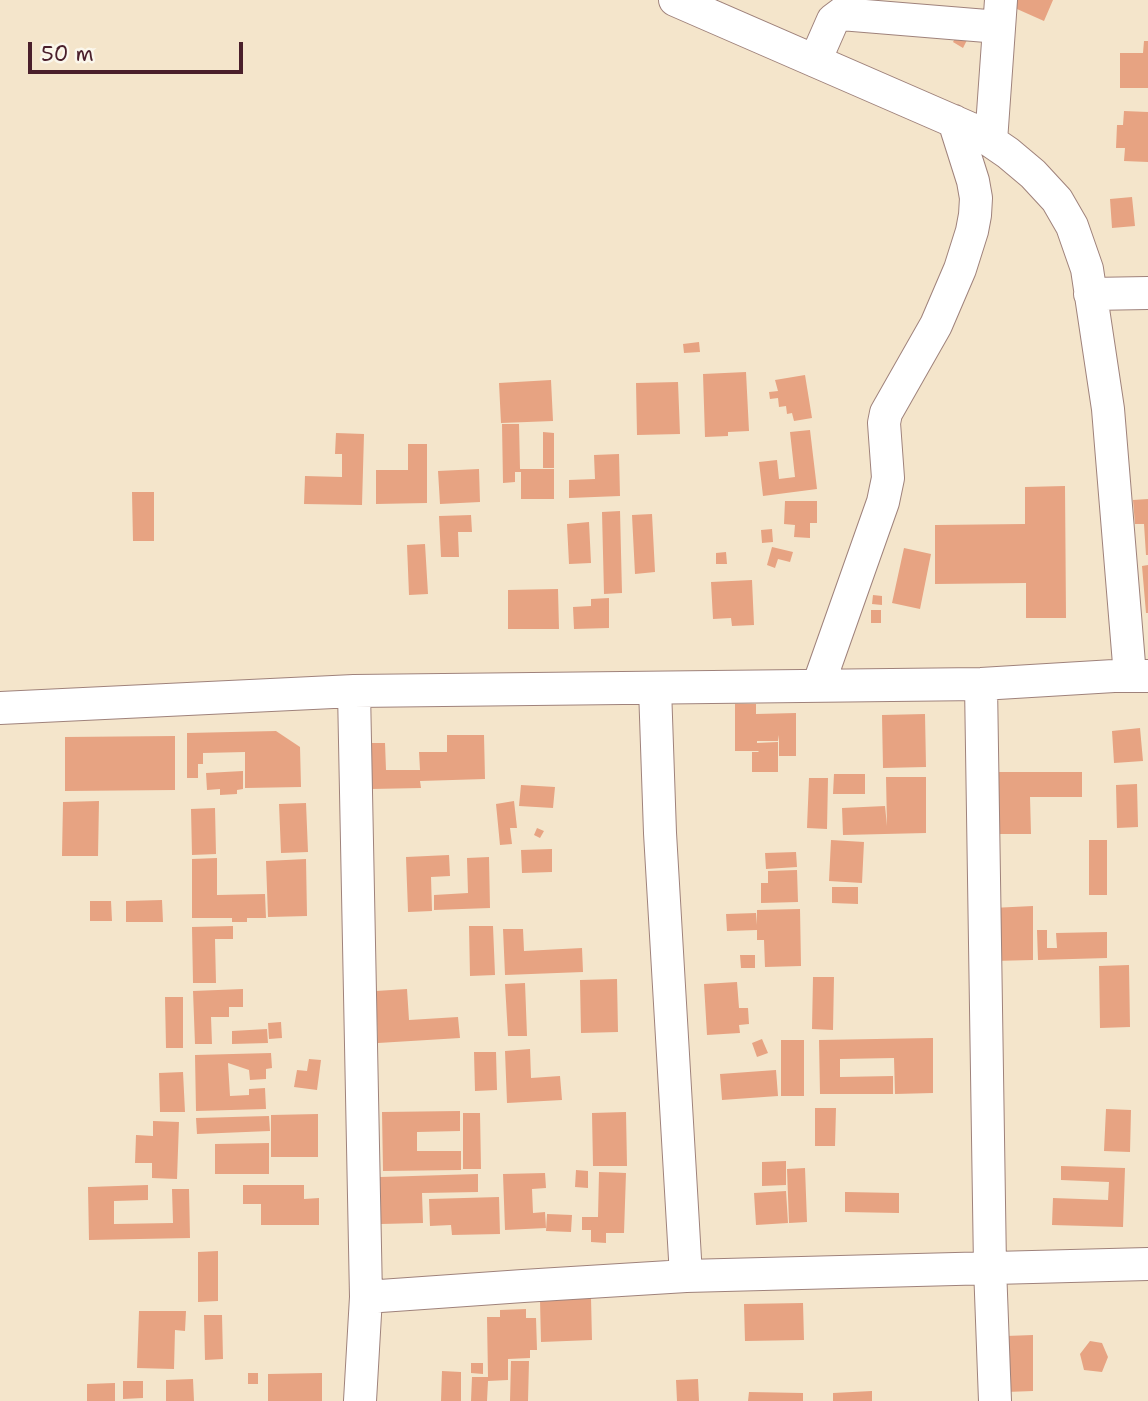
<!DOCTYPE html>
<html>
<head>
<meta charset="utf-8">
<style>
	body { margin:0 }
	#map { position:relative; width:1148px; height:1401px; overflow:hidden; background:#f4e5cb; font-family:"Shantell Sans",sans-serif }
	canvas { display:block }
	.scale { position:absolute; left:28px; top:42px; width:215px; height:32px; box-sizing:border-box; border:4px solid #4a1f2b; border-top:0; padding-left:9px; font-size:21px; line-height:24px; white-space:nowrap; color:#4a1f2b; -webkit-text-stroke:5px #fbf7ec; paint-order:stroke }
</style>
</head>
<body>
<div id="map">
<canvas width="1148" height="1401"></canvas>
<div class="scale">50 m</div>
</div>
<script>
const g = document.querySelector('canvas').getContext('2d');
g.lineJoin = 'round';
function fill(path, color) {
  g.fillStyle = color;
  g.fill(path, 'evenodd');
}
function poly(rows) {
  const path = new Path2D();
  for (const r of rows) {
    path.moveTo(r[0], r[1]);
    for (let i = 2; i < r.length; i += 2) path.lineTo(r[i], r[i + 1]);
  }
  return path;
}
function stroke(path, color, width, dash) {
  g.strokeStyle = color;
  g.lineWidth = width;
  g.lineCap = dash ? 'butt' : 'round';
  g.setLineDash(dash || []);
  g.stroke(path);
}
const building = poly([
	[1010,0,1053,0,1044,21,1008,5],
	[959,31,969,36,963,48,953,42],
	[1144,41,1148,41,1148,88,1120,88,1120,53,1143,53],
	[1124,111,1148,112,1148,162,1124,161,1125,148,1116,148,1117,125,1123,125],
	[1132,197,1135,226,1112,228,1110,199],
	[699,342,700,352,684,353,683,344],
	[746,372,749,431,728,432,728,436,705,437,703,374],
	[805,375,812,418,794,421,792,413,787,414,786,406,779,407,778,398,770,399,769,392,778,391,775,380],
	[551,380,553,421,501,423,499,383],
	[678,382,680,434,637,435,636,383],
	[502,424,519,424,520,469,554,469,554,499,521,499,521,472,515,472,515,482,503,483],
	[810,430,817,489,763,496,759,462,777,460,779,479,795,477,790,432],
	[543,432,554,433,554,468,543,468],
	[336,433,364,434,362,505,304,504,305,476,342,477,342,454,335,454],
	[408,444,427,444,427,503,376,504,376,470,408,470],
	[619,454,620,496,569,498,569,480,595,479,594,455],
	[479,469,480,502,440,504,438,471],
	[1065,486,1066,618,1026,618,1026,583,935,584,935,525,1025,524,1025,487],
	[132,492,154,492,154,541,133,541],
	[1148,499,1148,555,1146,555,1144,524,1135,524,1133,500],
	[785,501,817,501,817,523,810,523,810,538,794,537,795,525,784,524],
	[620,511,622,593,604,594,602,512],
	[652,514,655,572,635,574,632,515],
	[471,515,472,532,458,532,459,557,441,557,439,516],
	[589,522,591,563,569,564,567,524],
	[772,529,773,542,762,543,761,530],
	[425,544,428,594,409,595,407,545],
	[772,547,793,552,790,562,778,559,775,568,767,565],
	[904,548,931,554,920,609,892,603],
	[726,552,727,564,716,564,716,553],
	[1148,565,1148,613,1146,613,1142,566],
	[752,580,754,625,732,626,731,618,713,619,711,582],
	[558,589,559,629,508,629,508,590],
	[873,595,882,596,882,605,872,604],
	[609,598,609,628,574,629,573,607,591,606,591,599],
	[871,610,881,610,881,623,871,623],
	[735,704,756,704,756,714,796,713,796,756,779,756,779,735,778,741,757,741,757,743,778,742,778,772,752,772,752,752,759,752,758,751,735,751],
	[925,714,926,767,883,768,882,715],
	[1140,728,1143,761,1114,763,1112,731],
	[276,731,300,747,301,787,245,788,245,752,203,753,203,764,198,764,198,778,187,778,187,733],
	[447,735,484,735,485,779,420,781,421,788,371,789,370,743,385,743,386,770,420,770,419,752,447,752],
	[175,736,175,790,65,791,65,737],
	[243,771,243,789,237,790,237,794,220,795,220,789,207,790,206,773],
	[989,772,1082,772,1082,797,1030,797,1031,834,990,834],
	[834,774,865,774,865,794,833,794],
	[886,777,926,777,926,833,843,835,842,808,885,806,887,826],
	[809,778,828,778,827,829,807,828],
	[1137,784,1138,827,1117,828,1116,785],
	[521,785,555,787,553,808,519,806],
	[99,801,98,856,62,856,63,802],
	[514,801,517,828,510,828,512,844,500,845,496,804],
	[306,803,308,852,281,853,279,804],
	[215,808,216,854,192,855,191,809],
	[537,828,544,831,540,838,534,835],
	[831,840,864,842,862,883,829,881],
	[1089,840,1107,840,1107,895,1089,895],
	[552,849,552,872,522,873,521,850],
	[796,852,797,867,766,869,765,853],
	[449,855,450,876,431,877,432,911,408,912,406,857],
	[489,857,490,908,434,910,434,895,468,893,467,858],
	[217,858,217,895,265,894,266,918,247,918,247,922,232,922,232,918,192,918,192,859],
	[306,859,307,916,268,917,266,861],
	[797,870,798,902,761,903,761,883,768,883,768,871],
	[832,887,858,887,858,904,832,903],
	[162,900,163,922,126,922,126,901],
	[90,901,111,901,112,921,90,921],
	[1033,906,1033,960,993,961,992,908],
	[800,909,801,966,765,967,764,940,757,940,757,930,727,931,726,914,756,913,757,925,757,910],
	[233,926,233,939,215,939,216,983,193,983,192,927],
	[469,926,493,926,495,975,470,976],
	[503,929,523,929,524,951,582,948,583,972,505,975],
	[1037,930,1047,930,1047,948,1057,948,1056,933,1107,932,1107,958,1038,960],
	[740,955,755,955,755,968,741,968],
	[1129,965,1130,1027,1100,1028,1099,966],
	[813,977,834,977,833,1030,812,1029],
	[617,979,618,1032,581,1033,580,980],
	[737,982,739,1008,748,1008,749,1024,739,1025,740,1033,707,1035,704,984],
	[525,983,527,1036,508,1036,505,984],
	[243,989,243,1007,229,1007,229,1017,211,1017,212,1044,195,1044,193,991],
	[407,989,409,1020,458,1017,460,1038,378,1043,376,991],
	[165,997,183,997,183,1048,166,1048],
	[281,1022,282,1038,269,1039,268,1023],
	[267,1029,268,1043,232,1044,232,1031],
	[933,1038,933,1093,895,1094,894,1058,840,1059,840,1077,893,1076,893,1094,820,1094,819,1040],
	[762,1039,768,1053,757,1057,752,1043],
	[781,1040,804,1040,804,1096,781,1096],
	[530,1049,531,1078,560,1076,562,1100,507,1103,505,1051],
	[474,1052,496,1052,497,1090,475,1091],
	[271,1053,272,1068,266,1069,266,1079,250,1080,249,1070,228,1063,230,1096,249,1095,249,1089,265,1088,266,1109,196,1111,195,1055],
	[309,1059,321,1060,317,1090,294,1087,297,1070,307,1071],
	[776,1070,778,1096,722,1100,720,1074],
	[183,1072,185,1112,160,1112,159,1073],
	[815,1108,836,1108,835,1146,815,1146],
	[1106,1109,1131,1110,1130,1152,1104,1151],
	[460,1111,460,1131,417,1132,417,1151,461,1151,461,1170,383,1171,382,1112],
	[626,1112,627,1166,593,1166,592,1113],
	[463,1113,480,1113,481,1169,463,1169],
	[318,1114,318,1157,271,1157,271,1115],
	[269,1116,270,1131,197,1134,196,1118],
	[153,1121,179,1122,177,1179,152,1178,152,1163,135,1163,136,1135,153,1136],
	[269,1143,269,1174,215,1174,215,1144],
	[786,1161,786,1185,762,1186,762,1162],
	[1061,1166,1125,1168,1123,1227,1052,1225,1053,1198,1108,1200,1109,1182,1061,1180],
	[805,1168,807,1222,789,1223,787,1169],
	[576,1170,588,1171,588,1188,575,1187],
	[599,1172,626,1173,624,1233,606,1233,606,1243,591,1242,591,1230,582,1230,582,1217,598,1217],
	[545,1173,546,1188,532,1189,533,1213,545,1212,546,1228,505,1230,503,1174],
	[478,1174,478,1192,422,1193,423,1223,381,1224,380,1177],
	[148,1185,148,1200,114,1201,114,1224,173,1223,172,1189,189,1189,190,1238,89,1240,88,1187],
	[243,1185,304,1185,304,1199,319,1198,319,1225,261,1225,261,1204,243,1204],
	[786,1191,788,1223,756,1225,754,1193],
	[845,1192,899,1193,899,1213,845,1212],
	[499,1197,500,1234,452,1235,451,1225,430,1226,429,1199],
	[547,1214,572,1215,571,1232,546,1231],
	[218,1251,218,1301,198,1302,198,1252],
	[591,1298,592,1340,541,1342,540,1300],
	[803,1303,804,1340,745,1341,744,1304],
	[526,1309,526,1318,536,1318,537,1350,530,1350,530,1358,508,1359,508,1380,488,1381,487,1401,471,1401,472,1377,488,1377,487,1317,500,1317,500,1310],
	[139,1311,186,1311,185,1331,175,1330,174,1369,137,1368],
	[204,1315,222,1315,223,1359,205,1360],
	[1033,1335,1033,1391,1006,1392,1006,1336],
	[1090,1341,1102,1343,1108,1357,1102,1372,1084,1370,1080,1354],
	[511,1361,529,1361,528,1401,510,1401],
	[471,1363,483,1363,483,1374,471,1373],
	[442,1371,461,1372,461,1401,441,1401],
	[248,1373,258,1373,258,1384,248,1384],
	[322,1373,322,1401,268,1401,268,1374],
	[193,1379,194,1401,166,1401,166,1380],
	[698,1379,699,1401,677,1401,676,1380],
	[123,1381,143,1381,143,1398,123,1399],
	[115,1383,115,1401,87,1401,87,1384],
	[872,1391,872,1401,833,1401,833,1393],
	[749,1392,803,1393,803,1401,748,1401]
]);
const street = poly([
	[675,0,976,131,1008,153,1033,174,1057,200,1072,226,1087,269,1108,409,1130,676],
	[815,61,833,20,841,14,999,27],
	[991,141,1001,0],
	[1090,294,1148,293],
	[981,684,990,1267,995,1401],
	[818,686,883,502,888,478,884,423,886,413,936,325,960,269,972,231,975,215,976,198,973,181,954,121],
	[655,688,660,833,686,1276],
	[354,691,366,1297,360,1401],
	[0,708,354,691,981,684,1114,676,1148,676],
	[366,1297,523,1286,686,1276,1148,1264]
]);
fill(building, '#e7a382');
stroke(street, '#9f827b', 34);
stroke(street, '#fff', 32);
</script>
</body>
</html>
